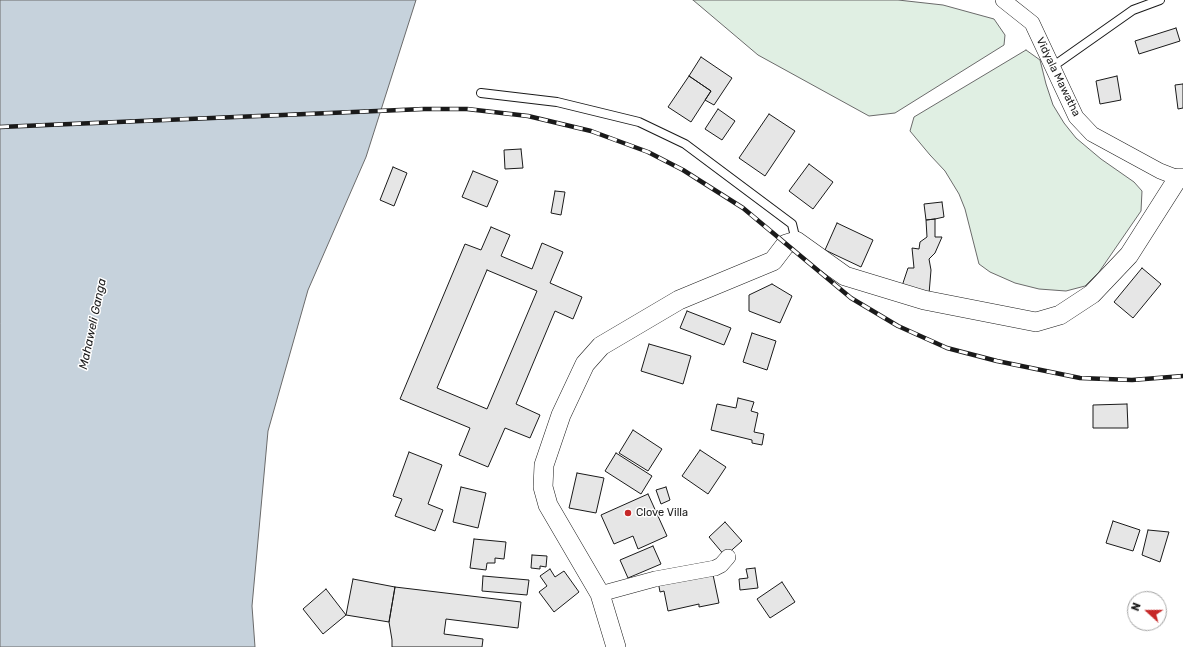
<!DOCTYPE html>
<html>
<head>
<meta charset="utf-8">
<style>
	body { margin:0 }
	#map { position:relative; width:1183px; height:647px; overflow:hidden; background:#fff; font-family:Rubik,sans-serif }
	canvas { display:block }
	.north { position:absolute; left:1127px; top:591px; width:40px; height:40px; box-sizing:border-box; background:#fff; border:1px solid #a3a3a3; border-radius:50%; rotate:291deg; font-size:11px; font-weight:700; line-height:16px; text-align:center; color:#1a1a1a }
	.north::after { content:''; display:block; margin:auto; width:14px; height:18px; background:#c62828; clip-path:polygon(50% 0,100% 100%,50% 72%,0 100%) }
</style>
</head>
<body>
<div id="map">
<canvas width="1183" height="647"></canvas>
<div class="north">N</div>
</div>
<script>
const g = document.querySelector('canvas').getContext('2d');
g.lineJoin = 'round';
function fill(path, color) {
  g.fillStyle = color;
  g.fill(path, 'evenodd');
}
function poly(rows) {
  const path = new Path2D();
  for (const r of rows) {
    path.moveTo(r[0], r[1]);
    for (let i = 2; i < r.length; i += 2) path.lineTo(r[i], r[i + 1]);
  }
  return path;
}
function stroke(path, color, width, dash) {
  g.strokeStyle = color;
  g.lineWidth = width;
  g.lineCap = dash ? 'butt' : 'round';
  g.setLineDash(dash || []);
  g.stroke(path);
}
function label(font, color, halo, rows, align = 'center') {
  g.font = font + ' Rubik,sans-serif';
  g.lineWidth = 3;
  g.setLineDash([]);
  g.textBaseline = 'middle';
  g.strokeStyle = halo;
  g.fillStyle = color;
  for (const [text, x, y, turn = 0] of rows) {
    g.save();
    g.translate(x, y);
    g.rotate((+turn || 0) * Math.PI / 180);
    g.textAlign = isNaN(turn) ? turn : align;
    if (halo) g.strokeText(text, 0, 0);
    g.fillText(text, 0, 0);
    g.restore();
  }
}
const green = poly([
	[693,0,898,0,943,5,994,19,1005,35,1004,45,895,113,869,116,758,55,693,0],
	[1026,50,1040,60,1046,84,1053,105,1064,123,1076,138,1101,159,1134,182,1142,191,1141,211,1099,272,1085,286,1066,291,1039,289,1015,283,990,272,979,264,965,209,959,194,945,171,930,155,910,131,914,117,1026,50]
]);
const water = poly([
	[0,0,416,0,366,157,308,290,268,431,252,606,255,647,0,647,0,0]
]);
const building = poly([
	[1176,28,1180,41,1139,54,1135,41,1176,28],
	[701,57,732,78,714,105,705,100,711,91,689,76,701,57],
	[689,76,711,91,691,122,668,107,689,76],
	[1117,76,1121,100,1100,104,1096,81,1117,76],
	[1183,84,1183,108,1178,109,1175,85,1183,84],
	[718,109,735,121,722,140,705,129,718,109],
	[769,114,795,131,765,176,739,158,769,114],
	[521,149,523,168,505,169,504,150,521,149],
	[809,164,833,182,813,209,789,191,809,164],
	[393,167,407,173,394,206,380,200,393,167],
	[473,171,498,181,487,207,462,197,473,171],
	[555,191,565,192,561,215,551,213,555,191],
	[942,202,944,217,935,219,926,220,924,204,942,202],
	[935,219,935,237,942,237,935,253,929,259,931,270,929,294,902,286,908,268,914,268,912,248,919,249,920,242,927,237,926,220,935,219],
	[837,223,873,240,861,267,825,250,837,223],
	[491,227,510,235,501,256,532,269,542,243,563,252,550,283,582,297,573,319,555,311,516,404,540,415,530,438,505,428,488,467,459,455,470,428,400,399,465,244,481,250,491,227],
	[487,270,537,291,487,409,437,388,487,270],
	[1142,268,1161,284,1133,318,1114,302,1142,268],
	[772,284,792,296,780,323,749,311,749,295,772,284],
	[687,311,731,328,724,345,680,328,687,311],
	[752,333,776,341,767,370,743,362,752,333],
	[649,344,691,356,683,384,641,371,649,344],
	[738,398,754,402,751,411,758,413,754,432,764,434,762,445,752,443,752,440,711,430,717,404,736,408,738,398],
	[1127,404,1128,428,1093,428,1093,405,1127,404],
	[633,430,662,449,648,471,619,453,633,430],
	[700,450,726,467,708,494,682,476,700,450],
	[409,452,442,465,428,504,443,510,435,531,395,516,402,499,393,496,409,452],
	[616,453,652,476,641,494,605,471,616,453],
	[577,473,604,478,596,513,569,508,577,473],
	[461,487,486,493,478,528,453,522,461,487],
	[666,487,670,500,661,504,656,490,666,487],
	[648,494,667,536,638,549,633,536,614,544,601,515,648,494],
	[1113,521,1140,530,1133,551,1106,543,1113,521],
	[725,522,742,541,725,556,709,537,725,522],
	[1148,530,1169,532,1160,562,1142,555,1148,530],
	[474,539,506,542,504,559,495,558,495,563,487,563,486,570,470,568,474,539],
	[653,546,661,564,628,578,620,560,653,546],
	[532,555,547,556,546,567,540,566,540,569,531,568,532,555],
	[755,568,758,588,740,590,739,579,748,578,746,569,755,568],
	[550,569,555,577,564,571,579,592,554,612,539,592,547,586,540,576,550,569],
	[712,570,719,603,699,607,699,604,668,611,664,591,660,592,658,581,712,570],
	[483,576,529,580,527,595,482,591,483,576],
	[353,579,395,587,389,622,346,615,353,579],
	[782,582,795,602,770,618,757,599,782,582],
	[395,587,521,602,518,628,446,619,444,634,483,639,482,647,392,647,392,640,389,622,395,587],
	[326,589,346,615,323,634,303,609,326,589]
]);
const service = poly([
	[1052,67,1133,10,1160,0],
	[481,93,557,102,639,122,685,144,792,224,796,241]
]);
const minor = poly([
	[1003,0,1032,23,1076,117,1092,134,1160,171,1178,178],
	[600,594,655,579,715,568,721,565,728,557]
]);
const tertiary = poly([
	[616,647,600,594,548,505,543,487,544,465,561,415,585,364,601,346,679,300,773,261,786,244,796,241,845,276,924,300,1036,322,1060,315,1092,294,1129,255,1178,178,1183,178]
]);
const rail = poly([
	[0,127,424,109,467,109,528,116,591,131,648,152,683,170,743,208,851,298,898,326,947,348,997,361,1080,378,1132,380,1183,376]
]);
const markers = [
	[628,513,4,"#c62828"]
];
const streetNames = [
	["Vidyala Mawatha",1058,77,64]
];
const poiNames = [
	["Clove Villa",636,513]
];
const waterNames = [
	["Mahaweli Ganga",93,324,-78]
];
fill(green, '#e0efe3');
stroke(green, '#6a6a6a', 1);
fill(water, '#c6d2dc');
stroke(water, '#6a6a6a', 1);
fill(building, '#e6e6e6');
stroke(building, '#1a1a1a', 1);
stroke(service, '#1a1a1a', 10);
stroke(minor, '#1a1a1a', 16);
stroke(tertiary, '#1a1a1a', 20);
stroke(service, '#fff', 8);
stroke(minor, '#fff', 15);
stroke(tertiary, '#fff', 19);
stroke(rail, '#1a1a1a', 4.5);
stroke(rail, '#fff', 3, [9]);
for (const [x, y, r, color] of markers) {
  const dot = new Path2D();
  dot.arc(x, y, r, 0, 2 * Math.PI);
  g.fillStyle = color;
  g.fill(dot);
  stroke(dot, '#fff', 1.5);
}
label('11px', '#1a1a1a', '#fff', streetNames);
label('11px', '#1a1a1a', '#fff', poiNames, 'left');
label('italic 12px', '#1a1a1a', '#fff', waterNames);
</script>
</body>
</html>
